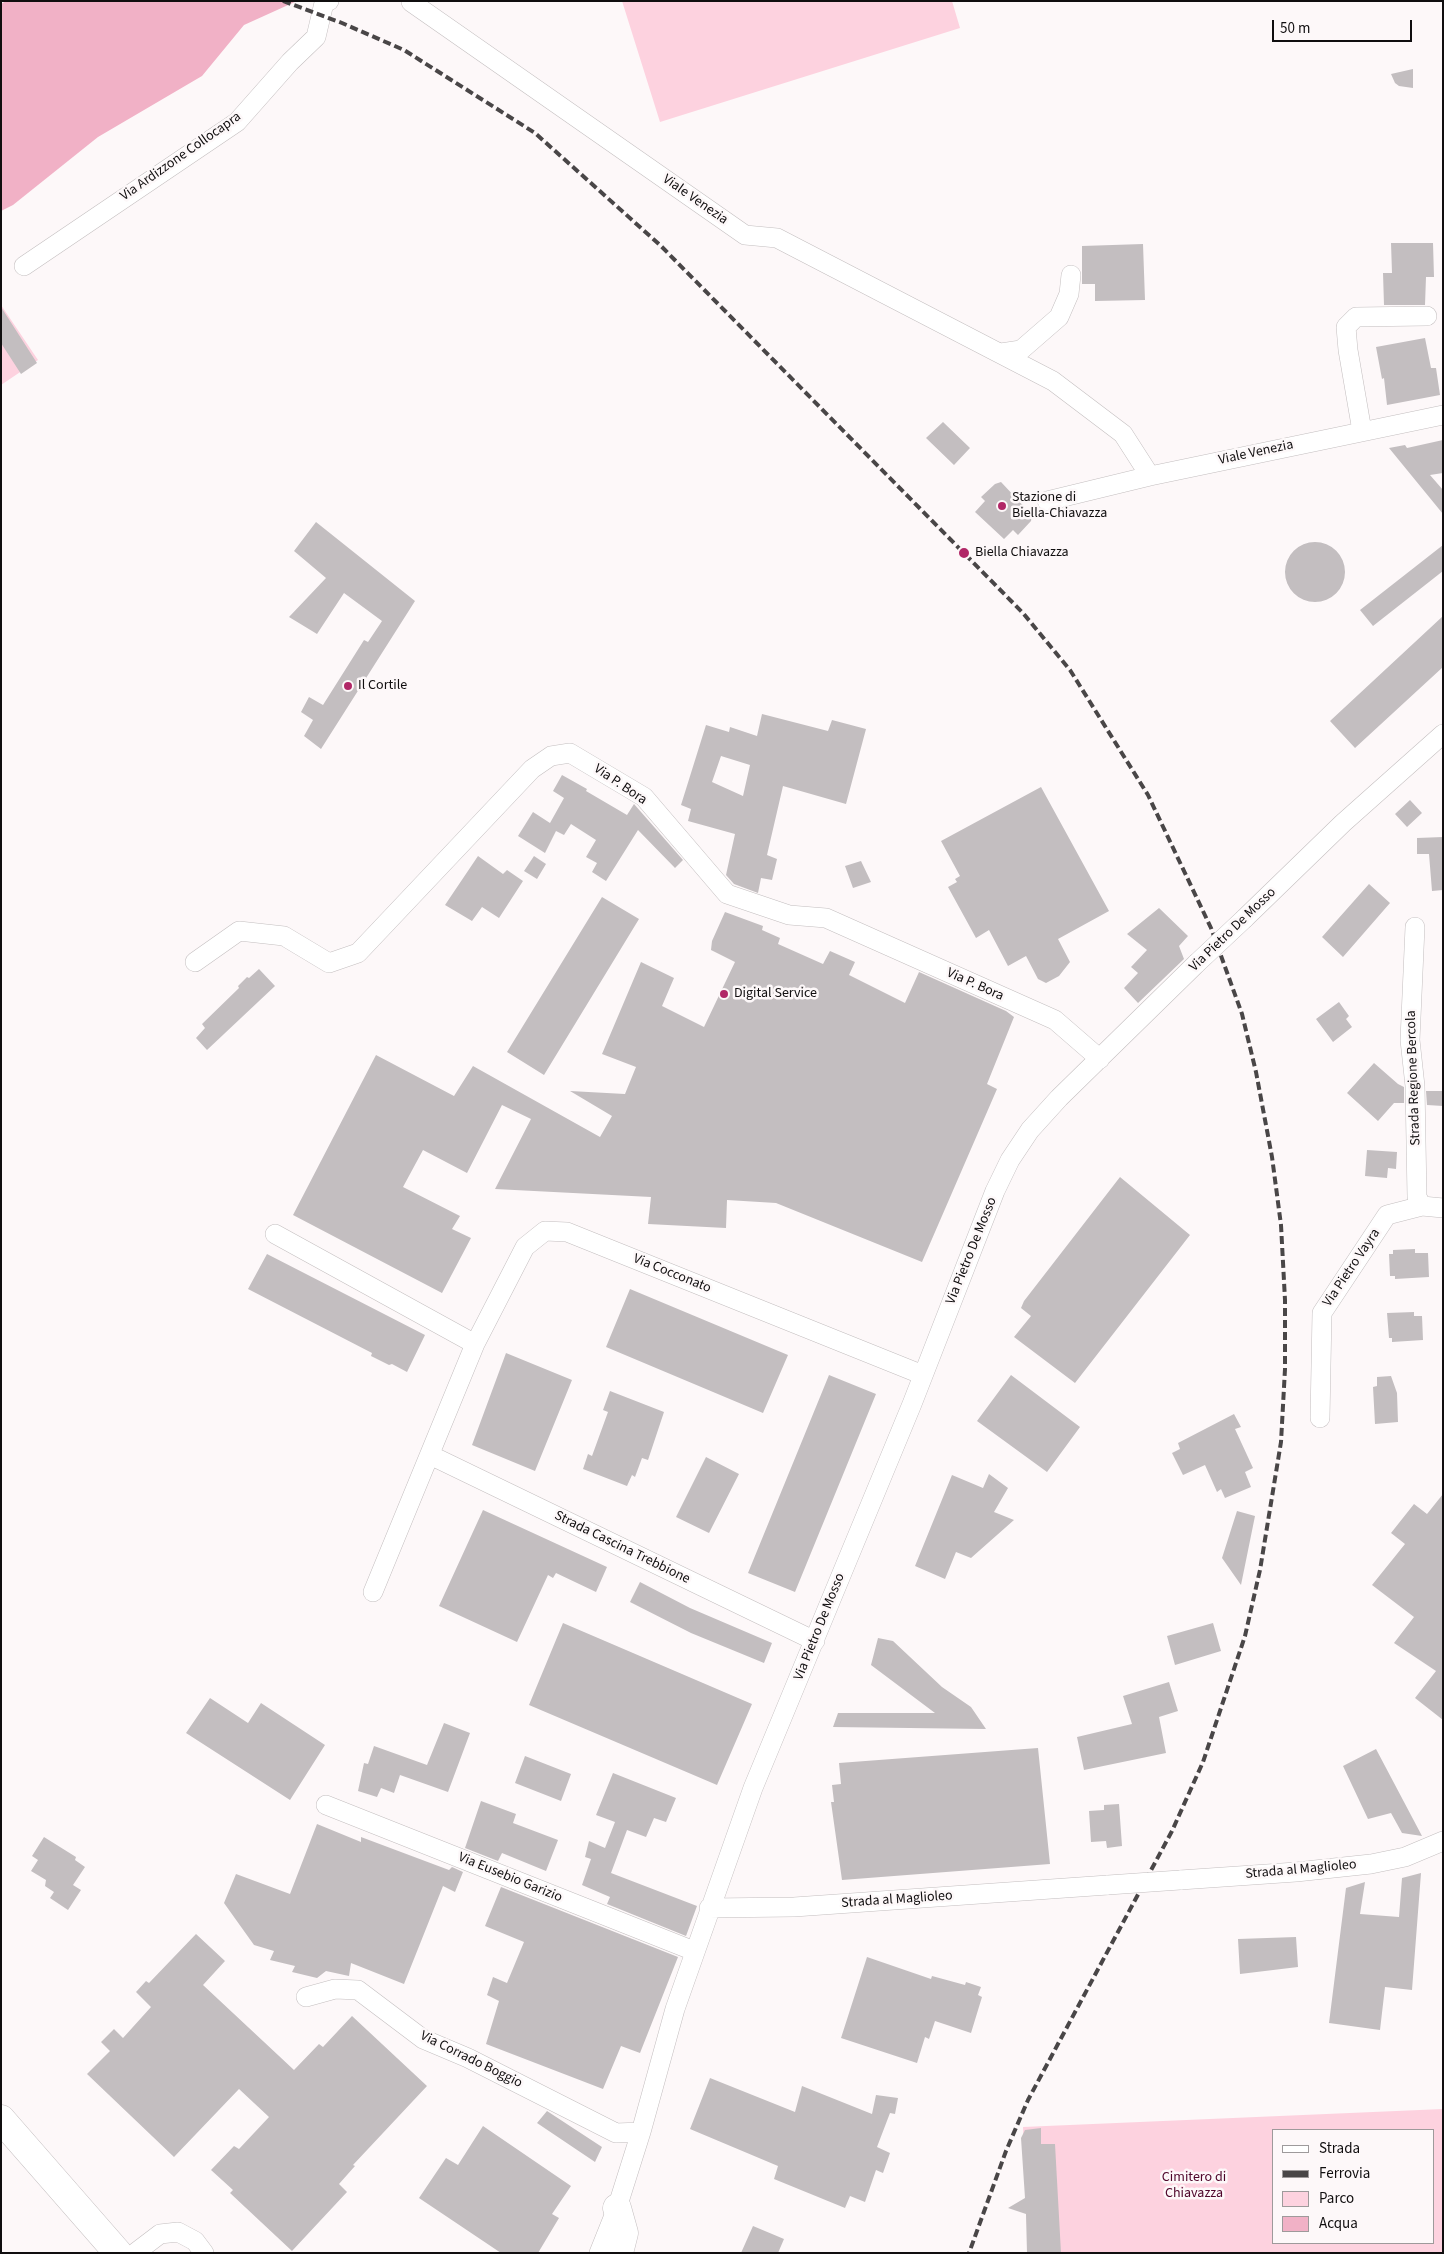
<!DOCTYPE html>
<html>
<head>
<meta charset="utf-8">
<style>
	body { margin:0 }
	#map { position:relative; width:1444px; height:2254px; overflow:hidden; background:#fdf8f9; font-family:"Source Sans 3",sans-serif }
	canvas { display:block }
	.frame { position:absolute; inset:0; border:2px solid #100e0f; pointer-events:none }
	.legend { position:absolute; left:1272px; top:2129px; width:162px; height:115px; box-sizing:border-box; background:#fdf8f9; border:1px solid #9e9a9b; margin:0; padding:6px 9px; list-style:none; font-size:15px; color:#100e0f }
	.legend li { display:flex; align-items:center; gap:10px; height:25px }
	.legend b { width:25px; border:1px solid #9e9a9b }
	.scale { position:absolute; left:1272px; top:20px; width:140px; height:22px; box-sizing:border-box; border:2px solid #100e0f; border-top:0; padding-left:6px; font-size:15px; line-height:18px; white-space:nowrap; color:#100e0f; -webkit-text-stroke:4px #fdf8f9; paint-order:stroke }
</style>
</head>
<body>
<div id="map">
<canvas width="1444" height="2254"></canvas>
<div class="frame"></div>
<ul class="legend">
<li><b style="height:6px;background:#fff"></b>Strada</li>
<li><b style="height:6px;background:#494647"></b>Ferrovia</li>
<li><b style="height:14px;background:#fdd2df"></b>Parco</li>
<li><b style="height:14px;background:#f1b1c6"></b>Acqua</li>
</ul>
<div class="scale">50 m</div>
</div>
<script>
const g = document.querySelector('canvas').getContext('2d');
g.lineJoin = 'round';
function fill(path, color) {
  g.fillStyle = color;
  g.fill(path, 'evenodd');
}
function poly(rows) {
  const path = new Path2D();
  for (const r of rows) {
    if (r.length === 3) {
      path.moveTo(r[0] + r[2], r[1]);
      path.arc(r[0], r[1], r[2], 0, 2 * Math.PI);
      continue;
    }
    path.moveTo(r[0], r[1]);
    for (let i = 2; i < r.length; i += 2) path.lineTo(r[i], r[i + 1]);
  }
  return path;
}
function stroke(path, color, width, dash) {
  g.strokeStyle = color;
  g.lineWidth = width;
  g.lineCap = dash ? 'butt' : 'round';
  g.setLineDash(dash || []);
  g.stroke(path);
}
function label(font, color, halo, rows, align = 'center') {
  g.font = font + ' "Source Sans 3",sans-serif';
  g.lineWidth = 5;
  g.setLineDash([]);
  g.textBaseline = 'middle';
  g.strokeStyle = halo;
  g.fillStyle = color;
  for (const [text, x, y, turn = 0] of rows) {
    g.save();
    g.translate(x, y);
    g.rotate((+turn || 0) * Math.PI / 180);
    g.textAlign = isNaN(turn) ? turn : align;
    if (halo) g.strokeText(text, 0, 0);
    g.fillText(text, 0, 0);
    g.restore();
  }
}
const green = poly([
	[622,1,952,1,960,28,660,122],
	[1,305,38,360,1,385],
	[1443,2109,1443,2253,1028,2253,1023,2127],
	[1273,2130,1433,2130,1433,2243,1273,2243]
]);
const water = poly([
	[6,1,297,1,244,25,202,76,98,137,13,205,1,211,1,4]
]);
const building = poly([
	[1413,69,1413,88,1399,86,1395,83,1391,74],
	[1391,243,1433,243,1434,277,1426,277,1425,305,1384,305,1383,273,1392,273],
	[1143,244,1145,300,1095,301,1095,284,1082,284,1082,246],
	[1,307,37,363,21,374,1,343],
	[1425,338,1431,368,1436,368,1440,395,1387,405,1384,378,1382,379,1376,347],
	[943,422,970,448,954,465,926,438],
	[1443,440,1443,473,1430,475,1443,490,1443,514,1389,448,1405,445,1407,448],
	[1001,482,1032,515,1031,521,1018,535,1013,530,1004,539,975,512,985,501,981,497,995,484],
	[316,522,415,601,321,749,304,736,313,720,301,712,309,697,323,705,364,640,368,642,382,621,344,593,317,634,289,617,326,578,294,551],
	[1315,572,30],
	[1443,545,1443,571,1373,626,1360,610],
	[1443,616,1443,667,1355,748,1330,721],
	[762,714,828,731,832,720,866,729,846,804,783,786,767,855,777,859,772,880,761,878,758,893,734,884,726,875,735,834,688,821,691,809,681,805,706,725,729,732,730,727,757,736],
	[721,756,750,765,743,796,712,782],
	[562,775,587,789,586,791,627,815,634,804,683,860,675,868,638,830,606,881,592,872,597,863,586,857,596,840,571,824,564,835,556,831,545,853,518,836,533,812,550,823,564,798,553,791],
	[1041,787,1109,911,1058,939,1070,962,1059,976,1046,983,1038,979,1026,956,1008,966,989,930,976,938,948,887,957,882,955,879,960,876,941,841],
	[1410,800,1422,813,1407,827,1395,814],
	[1443,837,1443,890,1432,891,1429,854,1417,854,1417,838],
	[478,856,503,874,507,870,523,881,499,918,482,907,472,921,445,905],
	[534,856,546,864,537,879,524,871],
	[861,861,871,882,853,888,845,866],
	[1369,884,1390,903,1343,957,1322,937],
	[602,897,639,919,544,1075,507,1052],
	[1159,908,1188,936,1179,946,1184,959,1138,1003,1124,988,1138,973,1131,967,1147,950,1127,934],
	[725,912,763,926,762,930,780,938,778,944,823,964,830,951,855,962,849,975,905,1003,919,972,1006,1011,1014,1017,987,1084,997,1089,922,1262,776,1203,727,1200,726,1228,648,1224,651,1197,495,1189,531,1119,502,1105,467,1173,423,1150,403,1187,460,1216,452,1229,471,1238,442,1293,293,1215,376,1055,454,1096,473,1066,600,1137,612,1116,570,1091,625,1094,636,1067,602,1054,641,962,674,978,662,1006,704,1027,735,962,711,950,712,941],
	[259,969,275,986,207,1050,196,1038,205,1028,202,1024,239,988,238,986,247,977,249,978],
	[1339,1002,1349,1016,1346,1019,1352,1027,1333,1042,1316,1019],
	[1374,1063,1398,1084,1404,1087,1404,1103,1394,1103,1378,1121,1347,1093],
	[1426,1091,1443,1091,1443,1106,1427,1105],
	[1367,1150,1397,1152,1396,1169,1388,1168,1387,1178,1365,1176],
	[1120,1177,1190,1235,1075,1383,1014,1337,1031,1316,1021,1308,1024,1301],
	[1415,1249,1415,1253,1428,1253,1429,1277,1395,1279,1395,1276,1390,1276,1389,1254,1393,1254,1393,1250],
	[267,1254,425,1335,407,1372,392,1364,389,1365,371,1356,372,1353,248,1289],
	[630,1289,788,1355,763,1413,606,1347],
	[1414,1312,1414,1316,1422,1316,1423,1340,1392,1342,1392,1338,1389,1338,1387,1313],
	[506,1353,572,1380,535,1471,472,1445],
	[829,1375,876,1394,795,1592,748,1573],
	[1011,1375,1080,1427,1047,1472,977,1421],
	[1391,1376,1397,1393,1398,1422,1375,1424,1373,1387,1377,1386,1377,1377],
	[610,1391,664,1412,648,1460,642,1458,635,1477,632,1475,627,1486,583,1469,588,1454,592,1456,608,1412,603,1410],
	[1234,1414,1241,1427,1235,1429,1253,1468,1245,1472,1251,1487,1225,1498,1221,1489,1217,1492,1205,1465,1183,1475,1172,1453,1180,1449,1178,1443],
	[706,1457,739,1474,709,1533,676,1517],
	[989,1474,1008,1488,994,1512,1014,1520,971,1558,956,1552,945,1579,915,1566,952,1475,983,1488],
	[1443,1494,1443,1720,1415,1698,1436,1671,1394,1643,1414,1617,1372,1585,1405,1544,1391,1533,1414,1504,1427,1514],
	[483,1510,607,1567,596,1592,556,1573,553,1578,548,1575,517,1642,439,1606],
	[1237,1511,1255,1516,1241,1585,1222,1558],
	[640,1582,690,1608,772,1643,764,1663,691,1633,630,1602],
	[563,1623,752,1704,717,1785,529,1705],
	[1213,1623,1221,1651,1175,1665,1167,1636],
	[878,1638,893,1641,942,1687,971,1707,986,1729,833,1727,838,1713,935,1713,871,1665],
	[1169,1682,1178,1711,1159,1717,1166,1753,1084,1770,1077,1737,1132,1724,1123,1696],
	[210,1698,248,1723,261,1703,325,1745,290,1800,186,1733],
	[444,1723,470,1733,448,1792,400,1775,394,1793,381,1788,377,1797,358,1791,364,1763,368,1764,374,1746,427,1765],
	[1038,1748,1050,1864,842,1880,831,1802,834,1802,832,1785,841,1784,839,1763],
	[1376,1749,1422,1836,1402,1833,1391,1813,1368,1819,1343,1766],
	[525,1756,571,1774,561,1801,515,1783],
	[613,1773,676,1798,666,1822,654,1818,646,1837,627,1830,611,1873,697,1906,686,1936,607,1904,610,1897,582,1885,591,1859,585,1857,589,1841,605,1848,615,1822,596,1815],
	[481,1801,516,1814,513,1823,558,1840,546,1871,502,1853,498,1861,465,1848],
	[1119,1804,1122,1846,1107,1848,1106,1841,1091,1842,1089,1811,1104,1810,1104,1805],
	[317,1824,361,1842,361,1837,449,1870,452,1867,463,1872,455,1892,443,1886,404,1984,351,1963,349,1976,326,1971,317,1978,292,1972,295,1966,270,1960,274,1951,254,1945,224,1903,236,1874,290,1894],
	[44,1837,76,1857,75,1860,85,1867,73,1885,81,1890,68,1910,50,1898,54,1892,45,1886,46,1880,31,1871,38,1860,32,1856],
	[1421,1873,1412,1990,1385,1987,1380,2030,1329,2023,1346,1888,1365,1882,1360,1914,1399,1917,1402,1878],
	[501,1887,678,1957,640,2053,621,2046,603,2089,486,2044,499,2001,487,1995,493,1977,507,1983,524,1942,485,1926],
	[196,1934,225,1961,203,1985,294,2070,319,2044,323,2047,352,2016,427,2086,353,2165,355,2166,339,2184,347,2192,292,2251,230,2193,233,2190,211,2170,234,2146,239,2149,269,2117,239,2089,174,2157,87,2074,110,2051,101,2042,114,2029,123,2038,151,2007,136,1992,146,1981,149,1983],
	[1296,1937,1298,1967,1240,1974,1238,1939],
	[867,1957,931,1979,932,1976,965,1985,966,1982,981,1987,978,1995,982,1997,971,2033,935,2021,929,2039,925,2037,917,2063,841,2038],
	[710,2078,795,2112,802,2086,872,2114,876,2095,898,2098,895,2114,890,2113,877,2147,890,2153,883,2173,876,2170,865,2202,850,2196,845,2208,774,2179,778,2166,690,2129],
	[547,2111,602,2147,595,2162,537,2123],
	[483,2126,571,2186,552,2214,559,2218,538,2253,501,2253,419,2198,446,2158,458,2165],
	[1041,2128,1041,2144,1055,2144,1061,2253,1027,2253,1026,2214,1008,2208,1025,2198,1021,2138,1025,2130],
	[753,2226,784,2239,778,2253,741,2253]
]);
const minor = poly([
	[411,2,745,235,777,238,1053,381,1123,434,1150,476],
	[24,266,237,122,290,62,316,37,324,3,329,1],
	[1001,353,1021,350,1059,317,1069,294,1071,275],
	[1362,431,1348,350,1346,327,1356,317,1427,316],
	[1047,501,1150,476,1443,415],
	[1244,919,1343,823,1443,734],
	[1415,927,1410,1040,1415,1086,1417,1197,1422,1206,1443,1208],
	[195,962,239,931,284,936,329,963,358,953,532,769,551,756,570,753,644,797,727,894,789,915,826,918,1055,1020,1100,1059],
	[275,1234,475,1344],
	[1320,1418,1322,1313,1387,1215,1422,1206],
	[430,1455,815,1641],
	[373,1592,475,1344,525,1247,545,1231,567,1232,923,1375],
	[326,1805,694,1951],
	[1180,1880,1296,1872,1371,1864,1405,1857,1443,1841],
	[709,1908,794,1907,1108,1885],
	[306,1997,335,1989,358,1990,423,2039,468,2058,616,2133,641,2132],
	[135,2253,160,2234,178,2232,195,2241,204,2253],
	[599,2253,617,2208,641,2132,675,2009,753,1788,912,1404,995,1191,1010,1160,1030,1130,1059,1098,1197,963]
]);
const highway = poly([
	[1,2119,118,2253],
	[617,2208,624,2233,619,2253]
]);
const rail = poly([
	[283,1,342,23,404,50,535,133,660,245,1023,613,1070,670,1148,795,1211,928,1242,1014,1256,1072,1272,1157,1281,1225,1285,1300,1285,1369,1281,1442,1260,1570,1245,1636,1203,1762,1172,1831,1028,2100,1006,2151,969,2253]
]);
const minorBridge = poly([
	[1197,963,1244,919],
	[1108,1885,1180,1880]
]);
const markers = [
	[1002,506,5,"#b12767"],
	[964,553,6,"#b12767"],
	[348,686,5,"#b12767"],
	[724,994,5,"#b12767"]
];
const streetNames = [
	["Via Ardizzone Collocapra",181,157,-35],
	["Viale Venezia",695,200,35],
	["Viale Venezia",1256,453,-12],
	["Via P. Bora",620,785,34],
	["Via Pietro De Mosso",1233,930,-44],
	["Via P. Bora",975,985,24],
	["Strada Regione Bercola",1414,1078,-92],
	["Via Pietro De Mosso",972,1251,-68],
	["Via Pietro Vayra",1352,1268,-56],
	["Via Cocconato",672,1274,22],
	["Strada Cascina Trebbione",622,1548,26],
	["Via Pietro De Mosso",820,1627,-68],
	["Strada al Maglioleo",1301,1870,-5],
	["Via Eusebio Garizio",510,1878,22],
	["Strada al Maglioleo",897,1900,-4],
	["Via Corrado Boggio",471,2060,26]
];
const poiNames = [
	["Stazione di",1012,498],
	["Biella-Chiavazza",1012,514],
	["Biella Chiavazza",975,553],
	["Il Cortile",358,686],
	["Digital Service",734,994]
];
const parkNames = [
	["Cimitero di",1194,2178],
	["Chiavazza",1194,2194]
];
fill(green, '#fdd2df');
fill(water, '#f1b1c6');
fill(building, '#c3bec0');
stroke(minor, '#c3bebf', 20);
stroke(highway, '#c3bebf', 29);
stroke(minor, '#fff', 19);
stroke(highway, '#fff', 28);
stroke(rail, '#494647', 4, [8, 4]);
stroke(minorBridge, '#c3bebf', 20, []);
stroke(minorBridge, '#fff', 19);
for (const [x, y, r, color] of markers) {
  const dot = new Path2D();
  dot.arc(x, y, r, 0, 2 * Math.PI);
  g.fillStyle = color;
  g.fill(dot);
  stroke(dot, '#fdf8f9', 2);
}
label('14px', '#100e0f', '#fdf8f9', streetNames);
label('14px', '#100e0f', '#fdf8f9', poiNames, 'left');
label('14px', '#4e0429', '#fdf8f9', parkNames);
</script>
</body>
</html>
